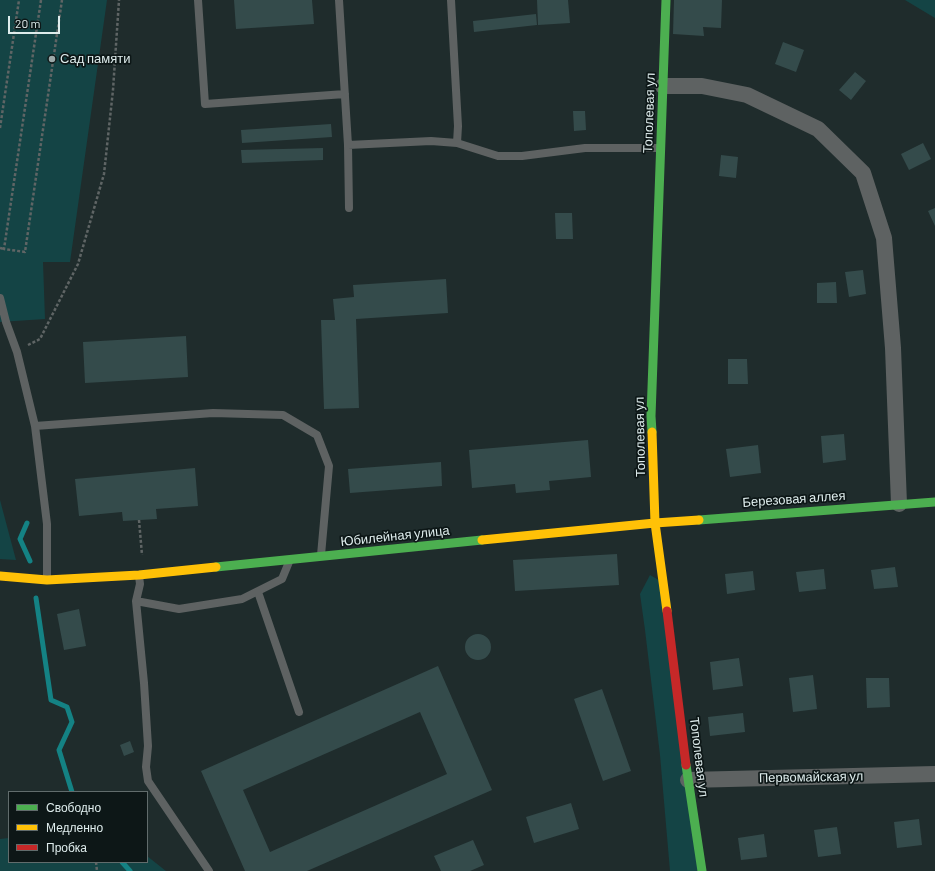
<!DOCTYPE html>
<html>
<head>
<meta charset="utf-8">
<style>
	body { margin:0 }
	#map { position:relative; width:935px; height:871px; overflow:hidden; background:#1f2c2c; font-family:Barlow,sans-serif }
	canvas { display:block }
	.legend { position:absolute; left:8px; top:791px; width:140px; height:72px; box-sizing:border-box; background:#0d1717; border:1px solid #616c6c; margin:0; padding:5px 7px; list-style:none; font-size:12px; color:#deecec }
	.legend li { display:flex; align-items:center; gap:8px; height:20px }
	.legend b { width:20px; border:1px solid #616c6c }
	.scale { position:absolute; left:8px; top:16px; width:52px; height:18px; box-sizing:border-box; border:2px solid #deecec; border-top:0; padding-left:5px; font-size:12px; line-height:14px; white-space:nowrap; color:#deecec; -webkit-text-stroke:3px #0d1717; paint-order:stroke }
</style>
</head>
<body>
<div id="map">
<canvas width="935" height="871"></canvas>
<ul class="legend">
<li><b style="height:5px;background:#4caf50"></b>Свободно</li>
<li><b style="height:5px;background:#ffc107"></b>Медленно</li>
<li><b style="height:5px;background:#c62828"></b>Пробка</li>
</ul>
<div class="scale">20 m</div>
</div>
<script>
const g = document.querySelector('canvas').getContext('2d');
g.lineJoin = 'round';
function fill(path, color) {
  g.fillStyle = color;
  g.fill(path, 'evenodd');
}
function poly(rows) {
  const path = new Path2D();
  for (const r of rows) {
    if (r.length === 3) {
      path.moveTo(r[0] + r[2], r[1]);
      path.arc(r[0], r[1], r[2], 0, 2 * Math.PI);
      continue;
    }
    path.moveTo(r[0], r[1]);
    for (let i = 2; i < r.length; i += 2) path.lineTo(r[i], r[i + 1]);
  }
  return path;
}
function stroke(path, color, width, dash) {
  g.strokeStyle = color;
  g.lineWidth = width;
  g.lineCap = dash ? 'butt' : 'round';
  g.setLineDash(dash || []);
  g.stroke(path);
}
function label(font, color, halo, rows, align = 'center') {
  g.font = font + ' Barlow,sans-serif';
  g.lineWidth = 3.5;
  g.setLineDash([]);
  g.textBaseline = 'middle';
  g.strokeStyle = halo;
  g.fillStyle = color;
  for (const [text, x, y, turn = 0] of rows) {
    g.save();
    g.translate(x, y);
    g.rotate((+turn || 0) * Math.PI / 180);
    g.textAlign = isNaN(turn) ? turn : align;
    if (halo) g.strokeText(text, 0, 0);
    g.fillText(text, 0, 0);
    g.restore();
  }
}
const green = poly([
	[0,0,107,0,70,262,43,262,45,319,0,322],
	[905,0,935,0,935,18],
	[0,500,16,560,0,559],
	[650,575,664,583,705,871,670,871,660,755,645,630,640,594],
	[9,838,9,862,147,862,147,856,166,871,0,871,0,839]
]);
const stream = poly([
	[27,523,20,539,30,561],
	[36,598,51,700,67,707,72,722,59,750,72,792],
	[122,862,130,871]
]);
const building = poly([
	[234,0,312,0,314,24,236,29],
	[537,0,568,0,570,23,538,25],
	[674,0,722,0,721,28,703,27,704,36,673,34],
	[536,14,537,25,474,32,473,21],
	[783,42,804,50,796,72,775,64],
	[855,72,866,81,851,100,839,90],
	[573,111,585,111,586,130,574,131],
	[331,124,332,137,242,143,241,130],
	[923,143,931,159,909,170,901,154],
	[323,148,323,160,242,163,241,150],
	[721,155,738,157,736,178,719,176],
	[935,208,935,226,928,211],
	[555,213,572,213,573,239,556,239],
	[863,270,866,294,849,297,845,272],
	[446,279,448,313,356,319,359,408,324,409,321,320,335,320,333,299,354,297,353,285],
	[836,282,837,303,817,303,817,283],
	[186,336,188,377,85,383,83,342],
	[728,359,747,359,748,384,728,384],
	[844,434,846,460,823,463,821,436],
	[588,440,591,477,549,481,550,490,516,493,515,484,472,488,469,450],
	[758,445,761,473,730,477,726,449],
	[441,462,442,486,350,493,348,469],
	[195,468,198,506,156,509,157,519,123,521,122,512,79,516,75,479],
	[617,554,619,585,515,591,513,560],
	[895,567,898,587,874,589,871,570],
	[824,569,826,589,799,592,796,572],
	[753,571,755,590,727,594,725,574],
	[79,609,86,646,64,650,57,614],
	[478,647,13],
	[739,658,743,686,713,690,710,662],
	[438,666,492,790,307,871,245,871,201,771],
	[420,712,447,774,270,852,243,790],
	[813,675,817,709,793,712,789,678],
	[866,678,889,678,890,707,867,708],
	[602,689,631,771,603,781,574,699],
	[743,713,745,732,710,736,708,717],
	[130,741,134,752,124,756,120,745],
	[571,803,579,829,534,843,526,817],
	[919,819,922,845,897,848,894,822],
	[837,827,841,854,818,857,814,830],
	[764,834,767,857,741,860,738,838],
	[473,840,484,865,470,871,441,871,434,856]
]);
const path = poly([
	[41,0,4,249,25,252,62,0],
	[0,128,19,0],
	[0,248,4,249],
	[28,345,40,339,78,264,104,174,113,90,119,0],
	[139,520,142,555],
	[96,862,97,871]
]);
const lane = poly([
	[198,0,205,104,345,94],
	[339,0,348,145,349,208],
	[451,0,458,126,457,143],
	[348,145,431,141,457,143,498,156,522,156,585,148,660,148],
	[0,298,6,322,17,352,35,426,47,524,47,579],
	[35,426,213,413,283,415,317,435,329,466,321,555],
	[139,576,140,584,136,601,144,683,148,746,146,767,148,781,209,871],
	[258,592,299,712],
	[136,601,179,609,242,599,282,579,289,562]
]);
const street = poly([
	[663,86,702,86,747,95,818,129,863,173,884,238,893,348,899,504],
	[688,780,935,774]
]);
const fast = poly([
	[652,432,651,416,666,0],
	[699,520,935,502],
	[216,567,482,540],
	[686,765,702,871]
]);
const slow = poly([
	[652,432,655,523,667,611],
	[482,540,655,523,699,520],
	[0,576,47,580,139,575,216,567]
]);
const jam = poly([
	[667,611,686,765]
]);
const markers = [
	[52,59,4,"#9ba9a9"]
];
const poiNames = [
	["Сад памяти",60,59]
];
const streetNames = [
	["Тополевая ул",649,113,-88],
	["Тополевая ул",640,437,-91],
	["Березовая аллея",794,499,-4],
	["Юбилейная улица",395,536,-6],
	["Тополевая ул",699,757,83],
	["Первомайская ул",811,777,-1]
];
fill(green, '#144445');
stroke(stream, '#148284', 5);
fill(building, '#344b4b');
stroke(path, '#5f6565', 2.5, [3, 2]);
stroke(lane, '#5e6262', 8);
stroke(street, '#5e6262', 16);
stroke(fast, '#4caf50', 9);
stroke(slow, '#ffc107', 9);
stroke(jam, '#c62828', 9);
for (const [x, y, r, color] of markers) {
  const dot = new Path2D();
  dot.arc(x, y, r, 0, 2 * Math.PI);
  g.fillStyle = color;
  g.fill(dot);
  stroke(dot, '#0d1717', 1.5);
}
label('13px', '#deecec', '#0d1717', poiNames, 'left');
label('13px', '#deecec', '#0d1717', streetNames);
</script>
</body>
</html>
